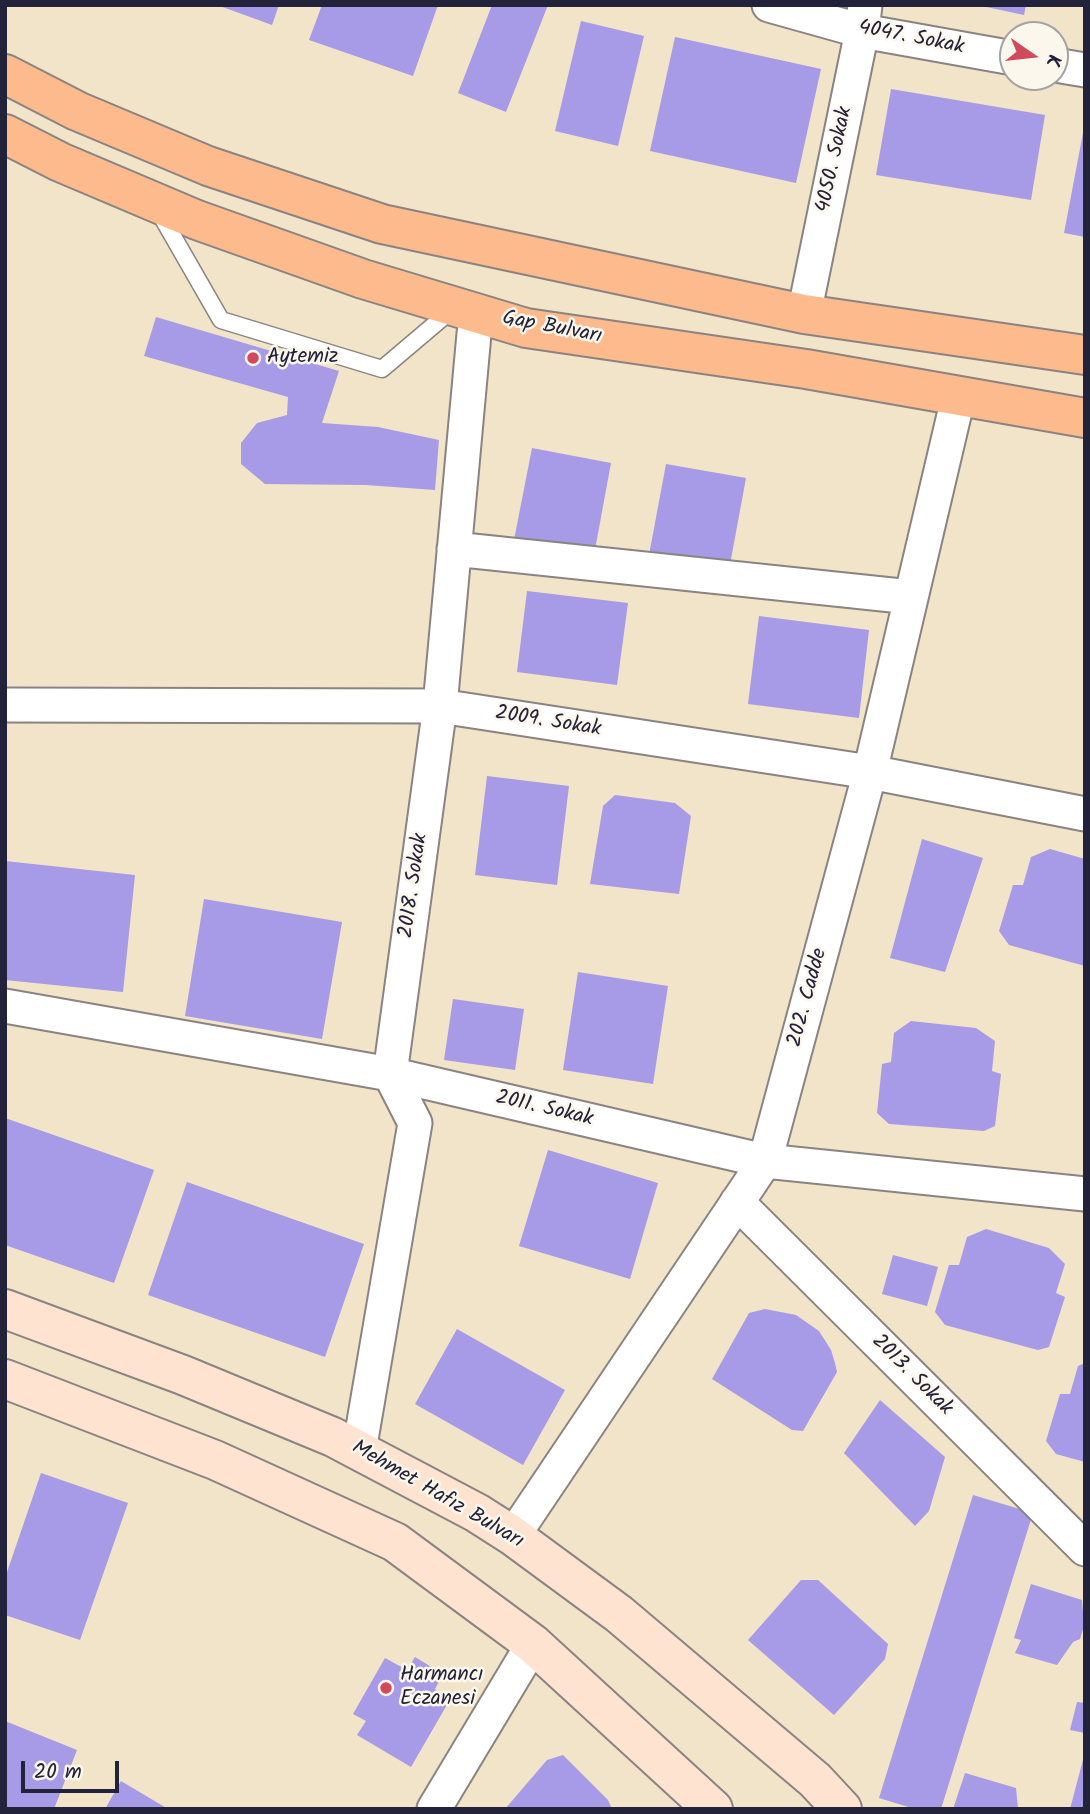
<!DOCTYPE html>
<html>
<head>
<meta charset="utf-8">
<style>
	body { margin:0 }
	#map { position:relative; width:1090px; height:1814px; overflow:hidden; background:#f1e4c8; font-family:Kalam,sans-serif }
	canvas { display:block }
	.frame { position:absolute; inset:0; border:7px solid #22223b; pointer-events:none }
	.north { position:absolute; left:999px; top:21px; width:70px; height:70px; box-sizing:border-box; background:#fbf7ec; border:2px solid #a4a2a5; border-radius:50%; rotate:104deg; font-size:19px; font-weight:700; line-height:28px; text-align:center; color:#22223b }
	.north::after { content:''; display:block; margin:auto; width:24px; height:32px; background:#d1495b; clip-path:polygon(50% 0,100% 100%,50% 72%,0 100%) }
	.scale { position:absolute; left:21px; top:1761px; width:98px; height:32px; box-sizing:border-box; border:4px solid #22223b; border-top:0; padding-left:9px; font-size:21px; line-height:24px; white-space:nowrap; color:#22223b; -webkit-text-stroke:5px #fbf7ec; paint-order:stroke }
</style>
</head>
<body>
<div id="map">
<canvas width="1090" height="1814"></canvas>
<div class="frame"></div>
<div class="north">K</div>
<div class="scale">20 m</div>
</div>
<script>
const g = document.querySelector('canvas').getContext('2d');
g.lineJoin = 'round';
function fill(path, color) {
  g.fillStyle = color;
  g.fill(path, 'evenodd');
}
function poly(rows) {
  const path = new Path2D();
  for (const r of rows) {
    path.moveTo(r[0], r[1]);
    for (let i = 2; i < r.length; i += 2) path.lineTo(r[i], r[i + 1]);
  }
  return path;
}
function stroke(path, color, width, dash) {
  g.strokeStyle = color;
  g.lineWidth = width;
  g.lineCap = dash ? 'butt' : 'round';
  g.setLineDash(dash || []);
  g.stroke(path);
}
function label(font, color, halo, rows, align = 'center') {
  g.font = font + ' Kalam,sans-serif';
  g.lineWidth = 5;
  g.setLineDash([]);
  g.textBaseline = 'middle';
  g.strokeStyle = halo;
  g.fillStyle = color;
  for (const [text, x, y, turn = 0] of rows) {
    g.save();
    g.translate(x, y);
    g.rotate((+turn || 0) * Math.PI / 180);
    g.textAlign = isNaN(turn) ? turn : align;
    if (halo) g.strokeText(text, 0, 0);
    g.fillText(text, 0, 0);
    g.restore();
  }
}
const building = poly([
	[217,5,279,5,272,25],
	[322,5,438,5,413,76,309,40],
	[492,5,548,5,506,112,458,93],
	[977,5,1026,5,1024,15],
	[581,21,644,36,618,146,555,131],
	[675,37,821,69,796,183,650,151],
	[891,89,1045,115,1031,200,876,175],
	[1083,133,1085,133,1085,237,1064,233],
	[156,317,339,371,322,423,378,427,439,440,435,490,366,485,265,484,241,464,241,443,257,423,287,415,288,397,144,356],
	[532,448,611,463,594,555,514,540],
	[666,464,746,478,729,570,649,555],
	[527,591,628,603,617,685,517,672],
	[759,616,869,630,859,718,748,704],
	[487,776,569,786,557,885,475,875],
	[615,795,675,803,691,816,679,894,590,884,603,806],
	[922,839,983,858,945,972,890,958],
	[1050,849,1085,859,1085,966,1009,945,999,931,1013,885,1023,885,1031,857],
	[5,861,135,875,123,992,5,980],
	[204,899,342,922,322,1039,185,1016],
	[578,972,668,986,653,1084,563,1070],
	[453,999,524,1009,515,1070,444,1060],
	[911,1021,976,1028,995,1041,992,1071,1001,1074,995,1126,984,1131,889,1124,877,1113,882,1064,891,1062,894,1033],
	[5,1118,154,1170,114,1283,5,1245],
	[548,1150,658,1183,630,1279,519,1246],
	[187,1182,364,1244,325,1357,148,1295],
	[986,1229,1049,1248,1065,1264,1056,1293,1065,1297,1049,1347,1038,1350,945,1325,935,1312,949,1265,959,1265,967,1237],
	[893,1255,938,1267,927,1306,882,1294],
	[765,1309,796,1315,819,1331,831,1350,835,1363,837,1372,803,1431,792,1430,712,1379,749,1313],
	[457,1329,565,1390,523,1465,415,1404],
	[1085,1363,1085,1462,1056,1454,1046,1441,1060,1394,1070,1394,1078,1366],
	[880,1400,945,1457,929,1511,915,1526,844,1453],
	[41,1473,128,1503,80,1640,5,1615,5,1578],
	[973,1495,1033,1513,941,1809,915,1809,879,1798],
	[801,1580,818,1580,888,1644,885,1659,834,1715,748,1640],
	[1031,1584,1082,1600,1084,1626,1080,1639,1073,1642,1057,1665,1015,1653,1021,1640,1014,1638],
	[415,1657,443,1674,435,1689,448,1703,411,1767,357,1735,366,1721,353,1714,385,1658,407,1670],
	[1077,1702,1085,1703,1085,1733,1070,1730],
	[5,1721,77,1750,54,1809,5,1809],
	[563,1755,608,1800,612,1809,505,1809,547,1760],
	[1084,1756,1085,1809,1070,1809],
	[965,1773,1016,1788,1018,1809,953,1809],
	[121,1781,168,1809,105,1809]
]);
const service = poly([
	[159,212,221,320,382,369,454,308]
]);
const minor = poly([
	[769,5,862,31,1013,58],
	[1055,65,1085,70],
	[804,314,862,31,865,5],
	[454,549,911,597],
	[5,705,440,706,870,772,1085,814],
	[5,1006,390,1074,765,1161,1085,1194],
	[737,1202,1085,1549],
	[359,1451,415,1123,390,1074,440,706,476,312],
	[513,1536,765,1161,870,772,959,394],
	[434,1809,533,1644]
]);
const secondary = poly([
	[5,1309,183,1375,333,1437,477,1513,513,1536,619,1614,815,1780,842,1809],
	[5,1379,215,1460,395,1542,533,1644,713,1809]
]);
const trunk = poly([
	[5,74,77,111,208,166,382,224,804,314,1085,355],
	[5,134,60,162,197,220,363,279,526,328,806,369,1085,418]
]);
const markers = [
	[253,358,7,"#d1495b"],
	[386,1688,7,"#d1495b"]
];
const streetNames = [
	["4047. Sokak",911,39,11],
	["4050. Sokak",836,160,-78],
	["Gap Bulvarı",552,329,11],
	["2009. Sokak",548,723,9],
	["2018. Sokak",415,886,-82],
	["202. Cadde",809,998,-75],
	["2011. Sokak",544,1110,13],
	["2013. Sokak",911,1376,45],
	["Mehmet Hafız Bulvarı",437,1496,30]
];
const poiNames = [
	["Aytemiz",267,358],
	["Harmancı",400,1676],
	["Eczanesi",400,1700]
];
fill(building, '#a79ae6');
stroke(service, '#8a8382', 19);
stroke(minor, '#8a8382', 37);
stroke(secondary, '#8a8382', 42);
stroke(trunk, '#8a8382', 42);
stroke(service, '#fff', 16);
stroke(minor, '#fff', 33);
stroke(secondary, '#fee3d1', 38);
stroke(trunk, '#fcba8d', 38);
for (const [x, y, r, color] of markers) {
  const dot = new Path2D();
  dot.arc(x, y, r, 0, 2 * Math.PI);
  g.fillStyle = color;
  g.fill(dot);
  stroke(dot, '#fbf7ec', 2.5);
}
label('21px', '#22223b', '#fbf7ec', streetNames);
label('21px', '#22223b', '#fbf7ec', poiNames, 'left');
</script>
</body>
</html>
